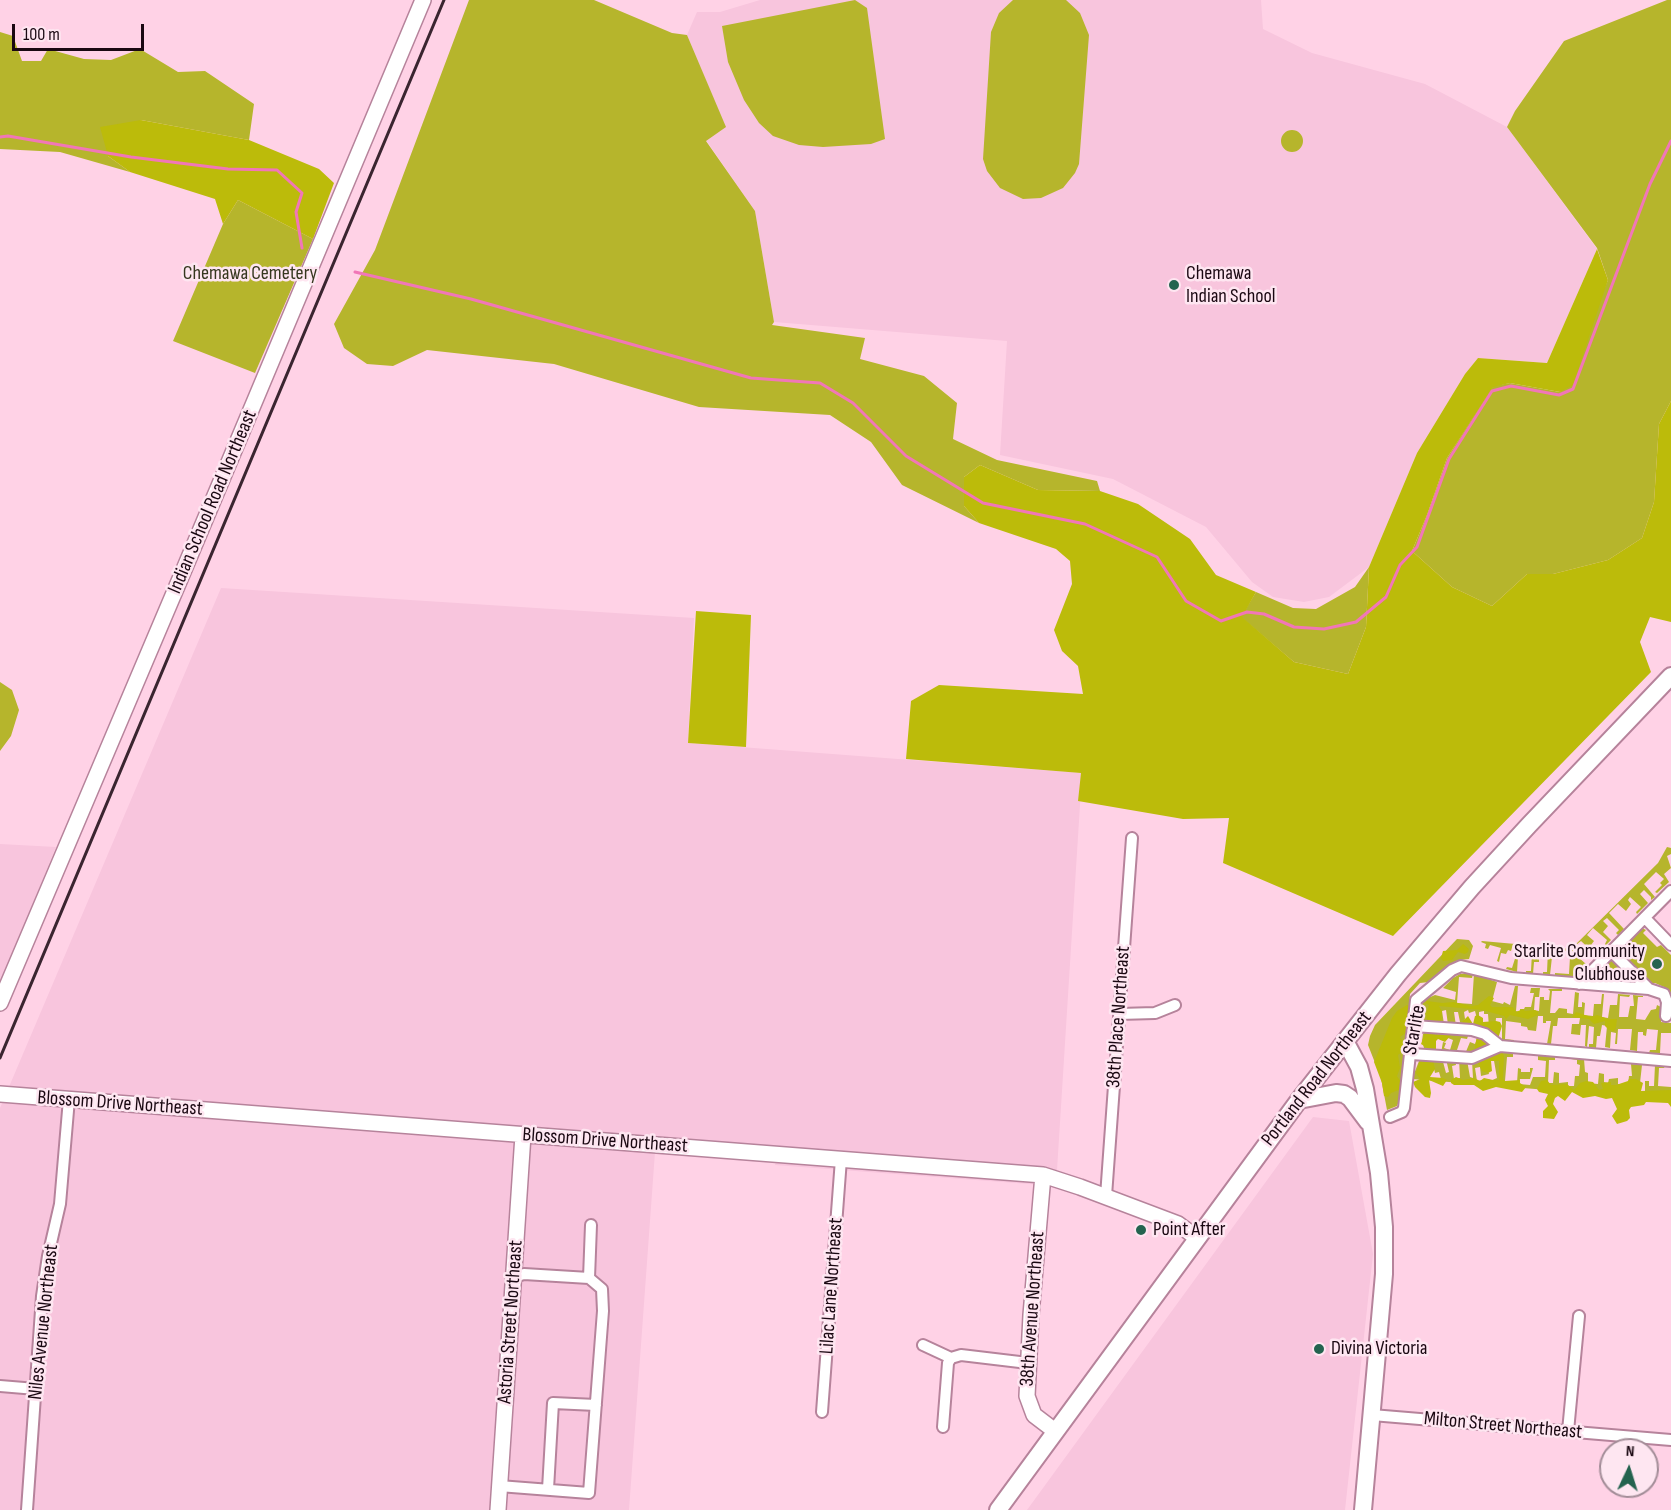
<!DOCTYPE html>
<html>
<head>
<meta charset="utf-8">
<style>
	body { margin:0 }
	#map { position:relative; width:1671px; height:1510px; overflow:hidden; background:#ffd2e6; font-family:"Sofia Sans Condensed",sans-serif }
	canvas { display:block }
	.north { position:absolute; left:1599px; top:1438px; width:60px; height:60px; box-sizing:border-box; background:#fee6f1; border:2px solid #a38d98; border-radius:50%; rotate:4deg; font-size:16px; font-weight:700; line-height:24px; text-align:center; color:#1a0812 }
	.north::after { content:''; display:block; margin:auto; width:21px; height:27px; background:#24634f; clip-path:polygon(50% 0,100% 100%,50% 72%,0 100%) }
	.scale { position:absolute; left:12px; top:24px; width:132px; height:27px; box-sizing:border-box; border:3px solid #1a0812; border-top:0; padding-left:8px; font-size:18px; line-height:21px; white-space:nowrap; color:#1a0812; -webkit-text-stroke:4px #fee6f1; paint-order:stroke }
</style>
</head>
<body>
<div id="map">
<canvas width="1671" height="1510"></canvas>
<div class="north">N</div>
<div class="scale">100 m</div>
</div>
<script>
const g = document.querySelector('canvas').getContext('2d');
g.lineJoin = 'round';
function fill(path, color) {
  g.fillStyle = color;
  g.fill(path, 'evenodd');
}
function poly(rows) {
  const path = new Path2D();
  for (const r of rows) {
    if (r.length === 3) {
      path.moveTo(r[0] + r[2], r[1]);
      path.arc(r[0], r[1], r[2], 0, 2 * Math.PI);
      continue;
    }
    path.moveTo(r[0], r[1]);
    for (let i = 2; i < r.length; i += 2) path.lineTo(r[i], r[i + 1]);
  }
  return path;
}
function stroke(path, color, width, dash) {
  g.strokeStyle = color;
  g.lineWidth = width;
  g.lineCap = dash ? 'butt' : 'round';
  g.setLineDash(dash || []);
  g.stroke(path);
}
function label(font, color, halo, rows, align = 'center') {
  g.font = font + ' "Sofia Sans Condensed",sans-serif';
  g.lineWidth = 5;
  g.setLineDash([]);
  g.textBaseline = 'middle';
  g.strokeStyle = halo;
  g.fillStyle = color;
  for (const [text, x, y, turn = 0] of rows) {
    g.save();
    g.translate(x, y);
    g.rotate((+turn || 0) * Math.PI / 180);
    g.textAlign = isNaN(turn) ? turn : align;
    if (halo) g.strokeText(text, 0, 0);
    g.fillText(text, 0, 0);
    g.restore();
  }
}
const built = poly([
	[760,0,1261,0,1263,29,1312,53,1425,84,1507,127,1597,249,1547,363,1478,358,1465,374,1417,453,1369,567,1329,597,1304,602,1273,597,1252,582,1206,527,1113,479,1000,455,1007,341,774,322,755,211,706,140,725,126,687,35,697,12,720,12],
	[221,588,694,618,688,743,1082,773,1056,1186,775,1165,776,1161,655,1152,629,1510,0,1510,0,1108],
	[0,844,56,847,0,984],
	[1313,1117,1349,1121,1373,1254,1345,1510,1027,1510]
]);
const green = poly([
	[469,0,594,0,672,33,687,35,726,127,706,141,755,211,774,322,772,325,865,338,860,359,924,376,957,403,953,439,997,460,1097,481,1100,491,1038,490,980,465,964,477,964,506,979,523,902,485,871,442,830,415,699,407,554,364,427,350,393,366,367,364,344,348,334,324,375,250],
	[855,0,867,8,885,139,871,144,823,147,799,145,773,136,759,123,744,100,728,62,722,26],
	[1013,0,1066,0,1080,13,1089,35,1079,164,1075,173,1063,188,1041,198,1023,199,1000,188,987,171,983,159,991,32,999,13],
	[1667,0,1671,0,1671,401,1659,424,1654,502,1642,538,1608,560,1553,574,1527,574,1492,606,1452,587,1412,551,1427,515,1447,458,1493,386,1510,383,1560,392,1608,280,1597,248,1507,127,1515,111,1564,41],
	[0,32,13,36,22,61,41,61,48,49,84,59,111,60,140,49,178,72,205,71,254,104,249,140,141,120,108,156,130,172,60,152,0,149],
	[1292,141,11],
	[238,200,313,239,255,373,173,341,223,224],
	[1369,567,1366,627,1348,674,1294,662,1241,617,1256,592,1293,608,1316,609,1355,587],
	[0,682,12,690,19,710,11,736,0,751],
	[1667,847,1671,848,1671,854,1667,856,1671,868,1664,874,1669,882,1657,893,1655,892,1662,885,1660,883,1664,879,1656,872,1644,884,1655,897,1651,900,1651,897,1644,890,1640,894,1648,903,1637,914,1636,912,1641,907,1630,897,1628,900,1631,904,1626,911,1618,904,1609,913,1624,929,1618,935,1616,933,1619,930,1607,918,1603,921,1608,926,1603,932,1611,940,1606,945,1605,944,1607,940,1593,928,1587,935,1594,941,1591,945,1598,952,1596,955,1581,941,1576,945,1583,953,1578,957,1586,964,1586,967,1578,975,1575,977,1555,975,1555,973,1569,974,1570,957,1567,956,1567,951,1558,951,1558,957,1552,957,1550,975,1543,974,1543,972,1547,972,1548,950,1544,950,1543,956,1539,956,1539,962,1534,962,1533,974,1526,973,1526,971,1531,971,1532,952,1524,952,1524,958,1518,957,1517,972,1506,969,1507,967,1512,968,1519,946,1513,944,1511,951,1508,950,1506,954,1501,953,1499,962,1497,961,1501,948,1490,945,1488,949,1485,948,1486,944,1481,942,1482,941,1571,949,1658,863],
	[1642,928,1646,930,1643,933,1657,947,1661,945,1671,955,1671,1000,1670,993,1664,987,1655,983,1649,984,1618,952],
	[1457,939,1469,940,1473,946,1469,959,1459,960,1429,982,1420,983,1410,994,1401,1096,1397,1106,1387,1110,1381,1078,1368,1045,1370,1036,1375,1025],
	[1612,959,1636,982,1593,978],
	[1469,973,1473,974,1472,978,1459,977,1457,1003,1472,1004,1474,974,1497,982,1492,1001,1503,1004,1504,1002,1510,1005,1515,986,1518,986,1516,1011,1520,1012,1520,1009,1524,1009,1525,1007,1531,1007,1534,993,1530,993,1531,988,1540,988,1539,997,1535,997,1534,1010,1539,1011,1540,997,1544,997,1544,1000,1549,1000,1550,991,1548,989,1562,989,1562,991,1552,991,1550,1013,1555,1013,1559,1008,1567,1009,1567,1013,1573,1014,1575,992,1579,993,1578,1007,1582,1007,1582,1002,1585,1003,1584,1015,1593,1016,1594,1004,1601,1004,1602,994,1604,994,1602,1017,1608,1018,1610,1005,1617,1005,1618,994,1630,995,1629,997,1620,996,1619,1017,1628,1017,1630,1006,1634,1006,1633,995,1643,996,1643,997,1638,997,1636,1019,1645,1020,1651,1010,1656,1009,1657,1005,1663,1008,1661,1022,1671,1023,1671,1033,1661,1033,1660,1053,1649,1053,1650,1050,1656,1050,1658,1030,1647,1029,1646,1036,1643,1035,1643,1032,1638,1032,1637,1051,1630,1050,1632,1029,1618,1029,1617,1044,1615,1044,1616,1033,1611,1032,1610,1048,1605,1047,1607,1026,1602,1025,1600,1036,1597,1036,1596,1048,1589,1047,1589,1044,1593,1044,1594,1027,1589,1026,1587,1047,1585,1046,1586,1025,1581,1025,1580,1035,1571,1034,1572,1024,1579,1024,1580,1018,1558,1018,1557,1026,1553,1026,1551,1044,1547,1044,1551,1021,1546,1021,1546,1025,1546,1023,1543,1023,1543,1016,1538,1016,1536,1031,1528,1030,1527,1027,1521,1026,1521,1023,1506,1021,1505,1039,1514,1040,1514,1042,1502,1042,1502,1018,1496,1018,1495,1030,1489,1027,1488,1014,1484,1014,1484,1011,1479,1012,1479,1018,1483,1018,1483,1028,1479,1027,1475,1011,1469,1013,1468,1010,1464,1012,1465,1019,1461,1027,1458,1012,1454,1012,1456,1026,1448,1025,1446,1010,1442,1011,1444,1024,1419,1022,1421,1001,1435,995,1455,1000,1456,992,1443,988,1453,978,1460,974],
	[1427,1030,1472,1032,1492,1045,1486,1049,1465,1054,1470,1042,1475,1044,1477,1038,1469,1033,1467,1039,1461,1038,1456,1053,1441,1053,1443,1042,1446,1043,1444,1048,1450,1050,1453,1040,1438,1034,1433,1048,1438,1050,1438,1053,1431,1051,1424,1048,1422,1041,1423,1034],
	[1506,1052,1513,1053,1513,1057,1507,1057,1505,1081,1517,1083,1518,1068,1521,1069,1521,1072,1530,1072,1530,1068,1533,1068,1530,1079,1520,1079,1519,1084,1530,1085,1533,1077,1545,1077,1546,1061,1538,1060,1538,1055,1555,1056,1555,1060,1549,1060,1548,1083,1553,1083,1554,1072,1559,1073,1559,1083,1568,1082,1568,1086,1574,1086,1575,1076,1579,1076,1580,1065,1577,1064,1577,1060,1571,1059,1584,1059,1585,1072,1588,1073,1588,1083,1598,1084,1599,1073,1604,1074,1604,1082,1608,1083,1609,1079,1618,1078,1618,1084,1628,1085,1629,1076,1632,1076,1631,1064,1642,1065,1639,1092,1645,1093,1645,1081,1649,1081,1649,1086,1654,1086,1655,1065,1665,1066,1664,1068,1659,1068,1658,1086,1671,1087,1671,1100,1412,1079,1419,1061,1423,1058,1428,1078,1441,1079,1439,1072,1435,1073,1432,1060,1442,1058,1446,1073,1449,1072,1446,1059,1455,1059,1456,1065,1452,1066,1454,1079,1460,1078,1459,1059,1467,1060,1470,1077,1473,1078,1472,1061,1489,1057,1486,1063,1489,1074,1481,1076,1480,1067,1475,1068,1477,1081,1489,1079,1490,1081,1497,1078,1493,1055]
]);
const forest = poly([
	[141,120,249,140,319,169,334,183,313,239,238,200,223,224,215,199,130,172,108,156,100,127],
	[1597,249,1608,280,1573,385,1560,392,1510,383,1493,387,1447,458,1427,515,1412,551,1452,587,1492,606,1527,574,1553,574,1608,560,1642,538,1654,502,1659,424,1671,401,1671,622,1650,617,1640,642,1651,672,1393,936,1223,863,1229,818,1183,819,1078,801,1081,773,906,759,911,701,939,685,1083,694,1078,666,1062,651,1054,630,1072,584,1070,561,1056,549,979,523,964,506,964,477,980,465,1038,490,1100,491,1138,504,1190,539,1216,575,1256,592,1242,617,1294,662,1348,674,1366,627,1369,567,1417,453,1465,374,1478,358,1547,363],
	[696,611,751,615,746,747,688,743],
	[1463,944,1469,949,1468,952,1465,954,1458,952,1452,960,1443,961,1441,958,1443,951,1457,950],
	[1625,967,1629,975,1625,980,1612,980,1610,972,1613,968],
	[1489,996,1494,998,1490,1005,1492,1007,1513,1007,1516,1012,1523,1009,1525,1011,1535,1010,1538,1012,1538,1015,1528,1019,1510,1015,1506,1019,1504,1016,1482,1010,1439,1006,1442,1011,1441,1022,1433,1032,1435,1035,1451,1031,1451,1035,1445,1042,1438,1039,1436,1041,1436,1049,1434,1052,1421,1044,1428,1025,1426,1014,1429,1005,1425,1003,1427,1001,1442,1003,1454,1002,1471,1006,1478,1005],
	[1407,1005,1411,1007,1407,1032,1400,1037,1406,1045,1403,1051,1398,1055,1400,1068,1397,1076,1402,1084,1401,1089,1391,1093,1388,1097,1384,1096,1382,1083,1374,1062,1392,1018,1397,1011],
	[1576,1012,1591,1017,1597,1015,1608,1019,1617,1019,1616,1028,1614,1031,1609,1030,1605,1026,1605,1021,1594,1024,1589,1019,1572,1017],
	[1478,1015,1483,1018,1483,1022,1496,1021,1500,1022,1502,1026,1498,1039,1491,1041,1489,1045,1474,1053,1477,1036,1460,1024,1468,1016,1473,1024,1475,1016],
	[1502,1052,1504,1056,1503,1079,1505,1081,1520,1080,1520,1083,1526,1087,1522,1092,1496,1087,1483,1091,1474,1085,1454,1085,1451,1083,1451,1080,1456,1077,1463,1080,1474,1078,1480,1081,1484,1078,1493,1080,1499,1080,1499,1061,1491,1061,1492,1071,1488,1073,1482,1071,1478,1063,1483,1057],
	[1424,1057,1433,1060,1435,1069,1430,1077,1443,1078,1447,1080,1443,1086,1429,1080,1431,1093,1430,1098,1425,1097,1415,1087,1413,1082,1420,1079,1416,1073,1420,1060],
	[1629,1079,1636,1079,1643,1083,1641,1091,1671,1090,1671,1107,1668,1103,1646,1102,1644,1105,1631,1107,1629,1110,1630,1118,1627,1121,1617,1124,1612,1116,1617,1109,1612,1098,1606,1099,1595,1096,1583,1098,1572,1092,1565,1101,1558,1096,1555,1098,1553,1104,1558,1112,1554,1119,1543,1118,1543,1111,1548,1106,1545,1100,1548,1094,1539,1092,1537,1089,1541,1081,1547,1080,1551,1085,1567,1084,1574,1090,1580,1083,1586,1081,1593,1082,1599,1090,1603,1089,1601,1083,1611,1082,1611,1085,1616,1085,1628,1081]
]);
const stream = poly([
	[0,137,8,136,131,157,228,169,277,170,302,193,296,212,302,248],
	[355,272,471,299,751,378,820,383,853,403,906,456,983,503,1085,524,1157,557,1186,601,1221,621,1247,612,1264,614,1294,627,1324,629,1356,622,1386,597,1400,565,1417,547,1449,459,1492,391,1511,386,1559,395,1573,389,1650,184,1671,141]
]);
const street = poly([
	[1645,918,1671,945],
	[1612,952,1649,989],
	[1579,984,1671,891],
	[1119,1014,1155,1013,1175,1005],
	[1500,1046,1671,1061],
	[1411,1054,1472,1058,1500,1046,1485,1034,1472,1030,1414,1026],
	[1390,1117,1402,1112,1404,1108,1416,1000,1452,970,1461,966,1511,978,1649,989,1664,994,1667,1002,1666,1016],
	[1106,1196,1132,838],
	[589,1278,591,1225],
	[923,1345,951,1358,961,1355,1028,1363],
	[0,1386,36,1389],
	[822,1412,841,1159],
	[1372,1415,1671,1440],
	[943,1427,948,1363,951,1358],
	[1568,1431,1579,1316],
	[499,1486,589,1493,603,1311,602,1289,589,1278,524,1274,514,1277],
	[548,1489,553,1403,596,1405],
	[27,1510,42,1296,48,1256,60,1204,69,1099]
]);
const secondary = poly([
	[0,1003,183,572,423,0],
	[0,1094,1043,1175,1080,1187,1178,1224,1197,1238],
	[1043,1175,1031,1315,1027,1396,1034,1415,1055,1431],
	[498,1510,523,1135]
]);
const primary = poly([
	[1345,1041,1359,1067,1365,1089,1379,1173,1384,1227,1384,1274,1363,1510],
	[1299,1100,1336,1093,1344,1094,1350,1098,1368,1122],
	[998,1510,1299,1100,1398,974,1472,887,1529,825,1671,676]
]);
const rail = poly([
	[0,1058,444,0]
]);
const markers = [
	[1174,285,6,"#24634f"],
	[1657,964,6,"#24634f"],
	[1141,1230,6,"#24634f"],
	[1319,1349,6,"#24634f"]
];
const parkNames = [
	["Chemawa Cemetery",250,274]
];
const poiNames = [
	["Chemawa",1186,274],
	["Indian School",1186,297],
	["Starlite Community",1645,952,"right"],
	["Clubhouse",1645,975,"right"],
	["Point After",1153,1230],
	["Divina Victoria",1331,1349]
];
const streetNames = [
	["Indian School Road Northeast",213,502,-67],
	["38th Place Northeast",1119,1017,-86],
	["Starlite",1415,1030,-80],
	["Portland Road Northeast",1317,1079,-52],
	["Blossom Drive Northeast",120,1104,4],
	["Blossom Drive Northeast",605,1141,4],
	["Lilac Lane Northeast",832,1286,-86],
	["38th Avenue Northeast",1033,1309,-86],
	["Niles Avenue Northeast",44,1322,-84],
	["Astoria Street Northeast",511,1322,-86],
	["Milton Street Northeast",1503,1426,5]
];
fill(built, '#f8c5dd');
fill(green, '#b6b52c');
fill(forest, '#bcbb0a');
stroke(stream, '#f177b7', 3);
stroke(street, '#b6839b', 14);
stroke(secondary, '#b6839b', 18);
stroke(primary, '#b6839b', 20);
stroke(street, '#fff', 10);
stroke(secondary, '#fff', 15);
stroke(primary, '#fff', 16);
stroke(rail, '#3a2530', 3);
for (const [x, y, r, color] of markers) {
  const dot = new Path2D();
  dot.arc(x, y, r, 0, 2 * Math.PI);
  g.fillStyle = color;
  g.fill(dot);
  stroke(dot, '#fee6f1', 2);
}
label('20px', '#36371f', '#fee6f1', parkNames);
label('20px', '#1a0812', '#fee6f1', poiNames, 'left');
label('20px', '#1a0812', '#fee6f1', streetNames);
</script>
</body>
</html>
